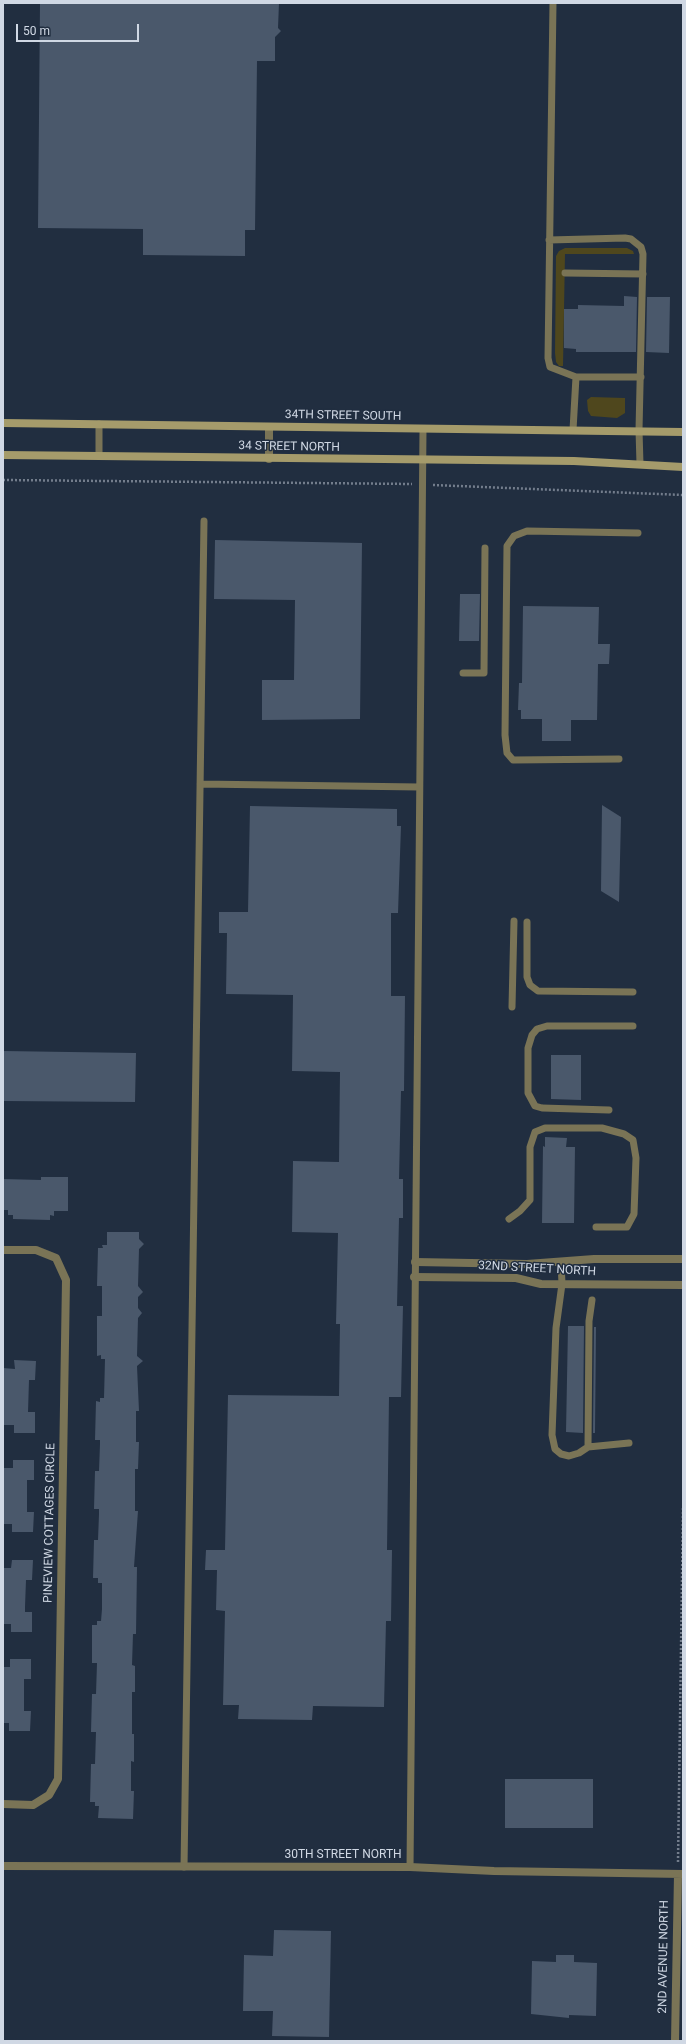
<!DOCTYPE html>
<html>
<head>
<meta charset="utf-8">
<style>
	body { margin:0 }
	#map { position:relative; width:686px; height:2044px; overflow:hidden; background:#212e40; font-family:Roboto,sans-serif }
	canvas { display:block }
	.frame { position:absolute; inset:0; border:4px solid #d0d8e4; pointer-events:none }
	.scale { position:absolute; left:16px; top:24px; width:123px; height:18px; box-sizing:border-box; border:2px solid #d0d8e4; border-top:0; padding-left:5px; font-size:12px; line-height:14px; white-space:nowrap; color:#d0d8e4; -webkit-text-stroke:3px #212e40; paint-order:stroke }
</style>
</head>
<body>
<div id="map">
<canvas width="686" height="2044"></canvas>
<div class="frame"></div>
<div class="scale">50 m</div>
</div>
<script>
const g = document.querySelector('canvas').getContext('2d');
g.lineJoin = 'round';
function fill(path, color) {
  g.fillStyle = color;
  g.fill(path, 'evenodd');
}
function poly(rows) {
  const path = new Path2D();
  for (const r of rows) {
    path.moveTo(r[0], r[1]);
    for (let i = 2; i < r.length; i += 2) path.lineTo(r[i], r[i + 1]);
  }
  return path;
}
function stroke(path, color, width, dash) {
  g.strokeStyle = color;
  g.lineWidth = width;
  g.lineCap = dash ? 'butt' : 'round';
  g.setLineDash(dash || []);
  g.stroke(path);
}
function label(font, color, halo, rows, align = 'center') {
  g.font = font + ' Roboto,sans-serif';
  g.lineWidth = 3;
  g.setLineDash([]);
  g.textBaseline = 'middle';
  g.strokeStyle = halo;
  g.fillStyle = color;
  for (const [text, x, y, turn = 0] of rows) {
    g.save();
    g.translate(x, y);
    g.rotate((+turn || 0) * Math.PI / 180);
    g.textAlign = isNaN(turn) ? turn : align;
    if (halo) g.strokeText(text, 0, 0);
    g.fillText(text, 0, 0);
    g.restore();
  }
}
const green = poly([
	[565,248,627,248,633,251,634,254,565,254,563,366,559,366,556,362,555,353,556,256,559,251],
	[591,397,625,398,625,413,617,418,591,416,588,411,587,400]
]);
const building = poly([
	[40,3,279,3,278,28,281,31,275,37,275,61,257,61,255,230,245,230,245,256,143,255,143,229,38,228],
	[624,296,637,297,636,352,576,352,576,349,564,348,564,309,578,309,578,305,624,306],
	[647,297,670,297,669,353,646,352],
	[215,540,362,543,360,719,262,720,262,680,294,680,295,600,214,599],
	[460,594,480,594,479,641,459,641],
	[523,606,599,607,598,644,610,644,609,664,598,664,597,720,571,720,571,741,542,741,542,719,521,719,521,710,518,710,519,683,522,683],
	[602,805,621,817,619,902,601,891],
	[250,806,397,809,397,826,401,826,398,913,391,913,391,996,405,996,404,1091,401,1091,399,1179,403,1179,403,1218,399,1218,397,1306,403,1306,401,1397,389,1397,387,1550,392,1550,391,1621,386,1621,384,1707,313,1706,312,1720,238,1719,239,1705,223,1705,225,1611,216,1610,217,1570,205,1570,206,1550,225,1550,228,1395,339,1396,340,1324,336,1324,338,1233,292,1232,293,1161,339,1162,340,1072,292,1071,293,995,226,994,227,933,219,933,219,912,248,912],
	[3,1051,136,1053,135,1102,3,1101],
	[551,1055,581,1055,581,1100,551,1099],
	[545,1137,567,1138,566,1147,575,1147,574,1223,542,1223,543,1146,545,1147],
	[41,1177,68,1177,68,1211,54,1211,54,1216,50,1215,50,1220,13,1219,13,1215,8,1215,8,1210,3,1210,3,1179,41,1180],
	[107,1232,139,1232,139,1239,144,1244,139,1249,138,1286,143,1292,138,1297,138,1308,142,1313,138,1318,137,1356,143,1361,137,1366,139,1411,136,1411,136,1442,139,1442,138,1469,135,1469,135,1511,138,1511,134,1567,137,1567,136,1634,133,1634,132,1665,135,1666,135,1692,132,1692,132,1734,134,1734,134,1762,131,1761,131,1791,134,1791,133,1819,98,1818,99,1806,95,1806,95,1802,90,1802,91,1764,95,1764,96,1732,91,1732,92,1694,96,1694,97,1663,92,1663,92,1625,97,1625,97,1621,101,1621,102,1609,102,1583,98,1583,98,1578,93,1578,94,1540,98,1540,99,1514,99,1509,94,1509,95,1471,99,1471,100,1444,100,1440,95,1440,96,1401,100,1402,100,1398,104,1398,105,1359,101,1359,101,1355,97,1356,97,1316,102,1316,102,1286,97,1286,98,1248,103,1248,102,1245,107,1245],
	[568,1326,584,1326,583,1433,566,1432],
	[594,1327,596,1327,595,1433,593,1433],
	[14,1360,36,1361,35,1380,29,1380,28,1412,35,1412,35,1433,14,1433,14,1425,3,1425,3,1368,15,1369],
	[13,1460,34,1460,34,1480,27,1480,27,1512,34,1512,33,1532,12,1532,12,1524,3,1524,3,1468,13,1468],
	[12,1560,33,1560,32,1580,26,1580,25,1607,25,1612,32,1612,32,1632,11,1632,11,1624,3,1624,3,1568,11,1568],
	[10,1659,31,1659,31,1679,24,1679,24,1711,31,1711,30,1731,9,1731,9,1723,3,1723,3,1667,10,1667],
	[505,1779,593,1779,593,1828,505,1828],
	[274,1930,331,1931,329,2037,272,2036,273,2011,243,2011,244,1955,273,1956],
	[556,1955,574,1955,574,1962,597,1963,596,2016,569,2015,569,2018,531,2014,532,1961,556,1962]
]);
const path = poly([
	[3,480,412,484],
	[433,485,683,495],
	[678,1862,683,1508]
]);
const lane = poly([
	[553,3,548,358,550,367,576,377,641,377],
	[549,240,625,238,631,239,641,247,643,254,639,430,640,464],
	[565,273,643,274],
	[99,424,99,456],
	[573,430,576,377],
	[463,673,484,673,485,548],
	[619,759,513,760,507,753,505,735,507,546,514,536,527,531,638,533],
	[200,784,419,787],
	[527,922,527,977,530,985,538,991,633,992],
	[512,1007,514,921],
	[609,1110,542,1108,535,1106,528,1093,528,1048,532,1035,537,1029,547,1026,633,1026],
	[509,1219,520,1211,530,1200,530,1147,535,1132,545,1128,602,1128,624,1134,633,1140,636,1158,634,1214,627,1227,596,1227],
	[561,1262,562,1284,556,1328,552,1435,555,1449,561,1454,569,1456,579,1453,588,1447,589,1321,592,1300],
	[588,1447,629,1443],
	[184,1867,204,521],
	[410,1867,423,430]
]);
const street = poly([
	[269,459,269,427],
	[3,1250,36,1250,56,1258,66,1280,58,1779,49,1795,33,1805,3,1804],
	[415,1262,527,1264,594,1259,683,1259],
	[414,1277,516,1278,541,1284,683,1285],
	[3,1866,410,1867,494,1871,683,1874],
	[675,2041,678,1874]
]);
const secondary = poly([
	[3,423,683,432],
	[3,455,574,461,683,467]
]);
const streetNames = [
	["34TH STREET SOUTH",343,416,1],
	["34 STREET NORTH",289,447,1],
	["32ND STREET NORTH",537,1269,3],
	["PINEVIEW COTTAGES CIRCLE",50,1523,-89],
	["30TH STREET NORTH",343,1855],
	["2ND AVENUE NORTH",664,1957,-89]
];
fill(green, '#4f471d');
fill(building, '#4a586b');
stroke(path, '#737d8c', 2.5, [2, 2]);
stroke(lane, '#7a7456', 7);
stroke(street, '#7a7456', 8);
stroke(secondary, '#a59b6b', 8);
label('12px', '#d0d8e4', '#212e40', streetNames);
</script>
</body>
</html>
